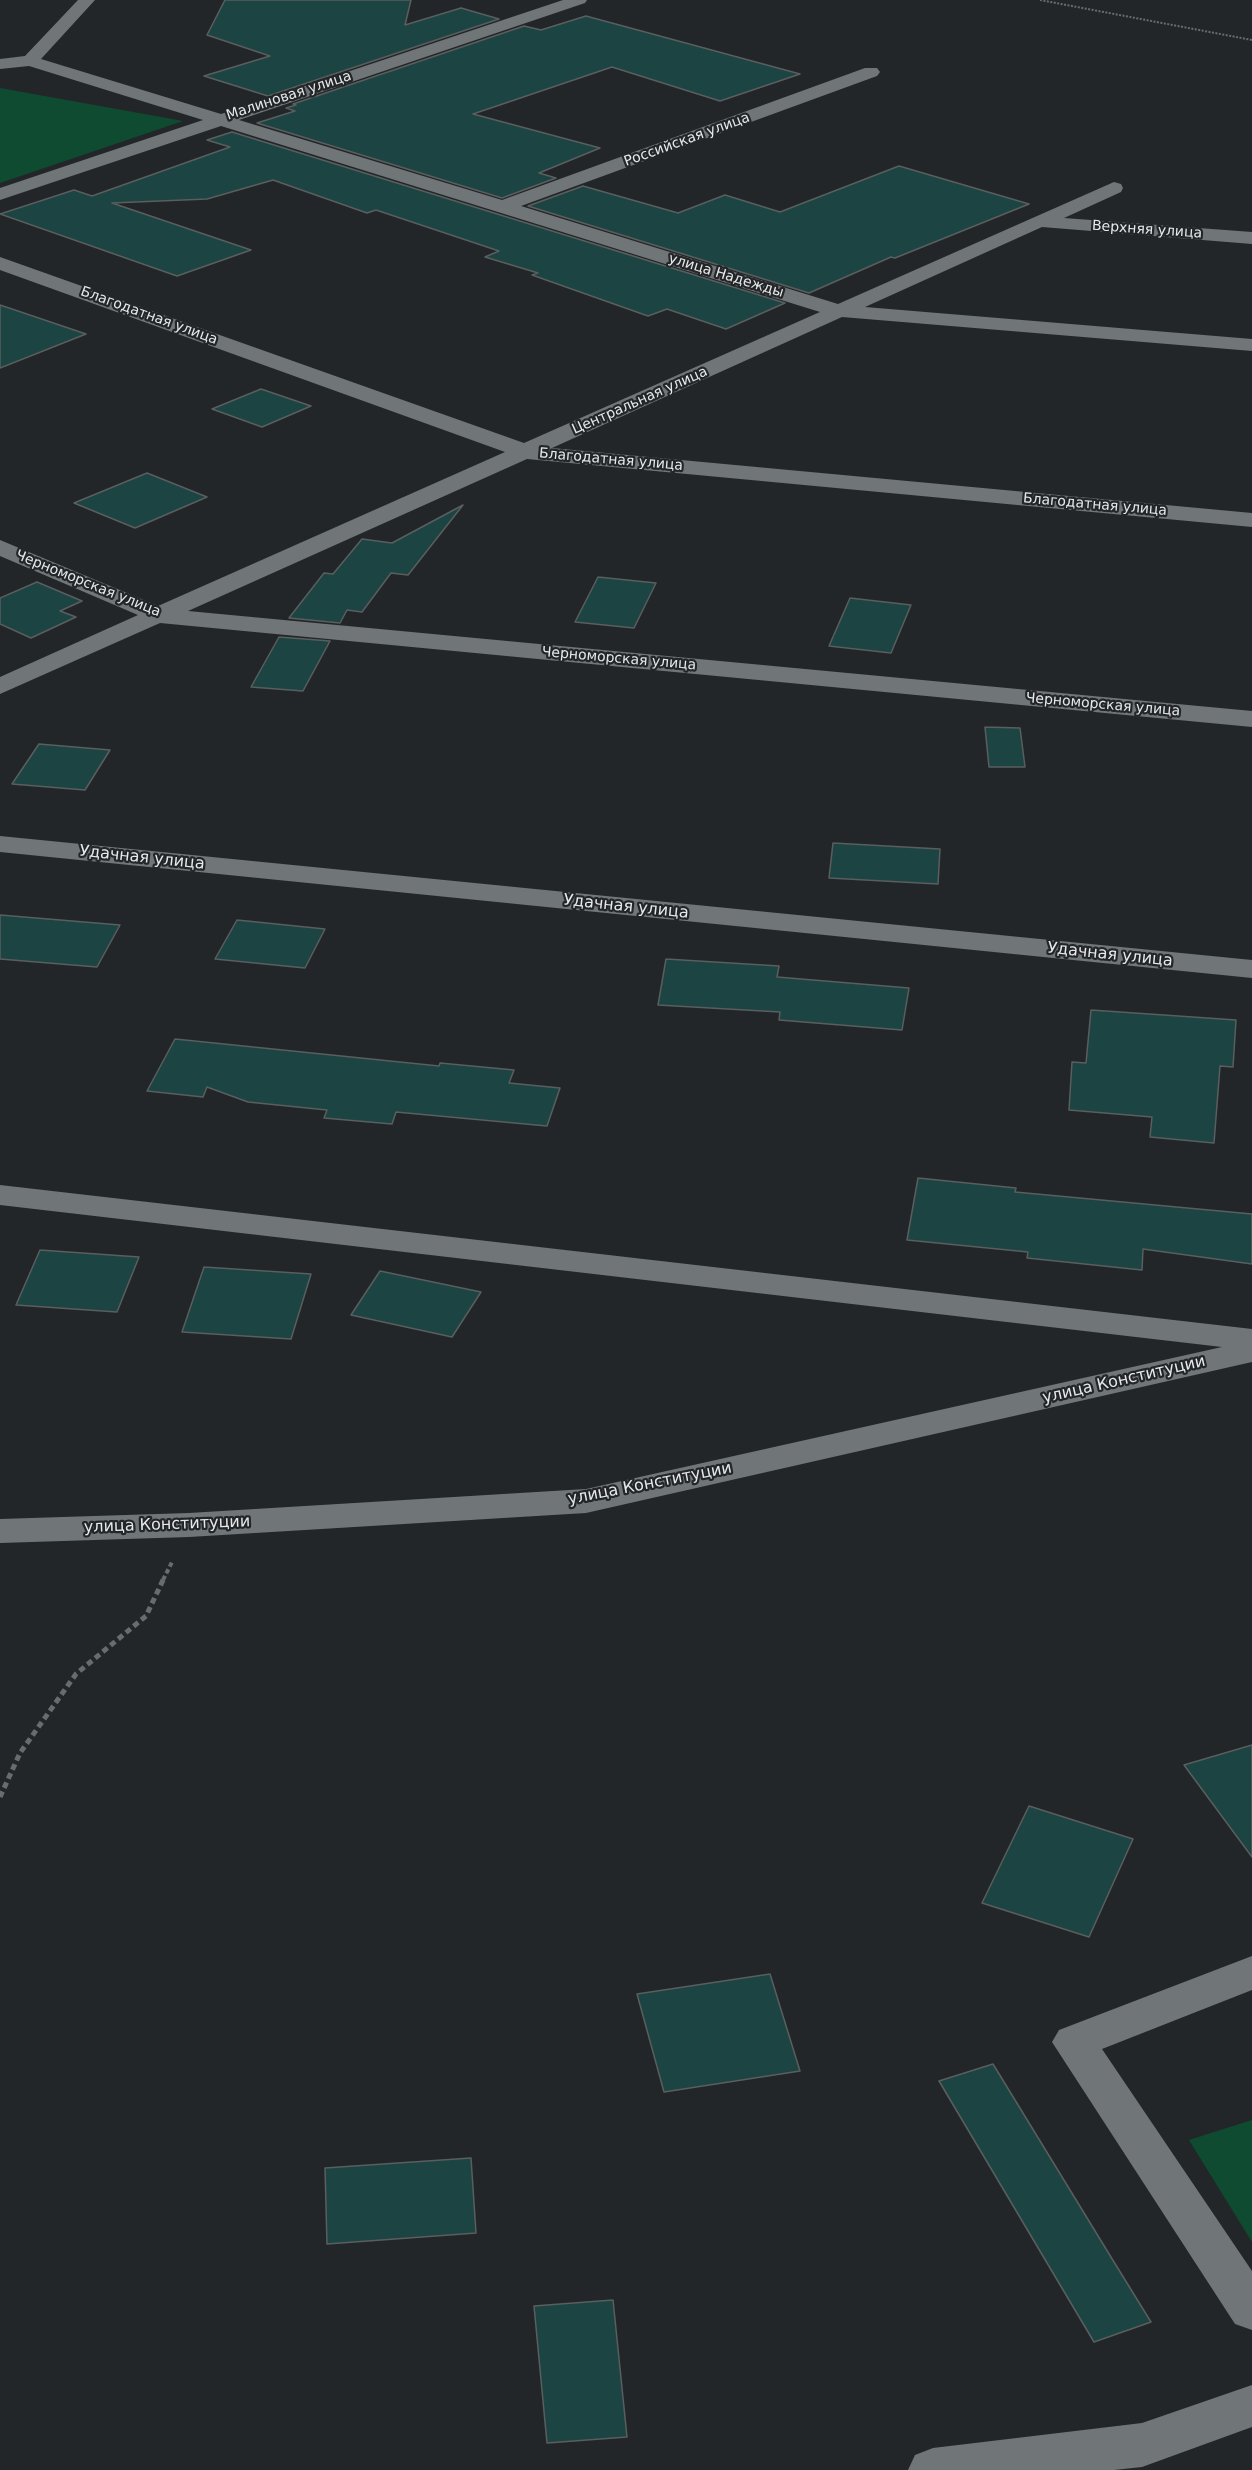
<!DOCTYPE html>
<html>
<head>
<meta charset="utf-8">
<style>
	body { margin:0 }
	canvas { display:block; background:#232628 }
</style>
</head>
<body>
<canvas width="1252" height="2470"></canvas>
<script>
const g = document.querySelector('canvas').getContext('2d');
g.lineJoin = 'round';
function fill(path, color) {
  g.fillStyle = color;
  g.fill(path, 'evenodd');
}
function poly(rows) {
  const path = new Path2D();
  for (const r of rows) {
    path.moveTo(r[0], r[1]);
    for (let i = 2; i < r.length; i += 2) path.lineTo(r[i], r[i + 1]);
  }
  return path;
}
function stroke(path, color, width, dash) {
  g.strokeStyle = color;
  g.lineWidth = width;
  g.lineCap = dash ? 'butt' : 'round';
  g.setLineDash(dash || []);
  g.stroke(path);
}
function label(font, color, halo, rows, align = 'center') {
  g.font = font + ' "DejaVu Sans",sans-serif';
  g.lineWidth = 4.5;
  g.setLineDash([]);
  g.textBaseline = 'middle';
  g.strokeStyle = halo;
  g.fillStyle = color;
  for (const [text, x, y, turn = 0] of rows) {
    g.save();
    g.translate(x, y);
    g.rotate((+turn || 0) * Math.PI / 180);
    g.textAlign = isNaN(turn) ? turn : align;
    if (halo) g.strokeText(text, 0, 0);
    g.fillText(text, 0, 0);
    g.restore();
  }
}
const green = poly([
	[0,88,183,121,0,183],
	[1252,2120,1252,2242,1189,2140]
]);
const building = poly([
	[225,0,411,0,405,25,461,8,499,19,268,96,204,76,270,56,207,35,225,0],
	[586,16,800,74,720,101,612,67,473,114,600,148,539,173,556,178,502,198,257,123,295,111,286,108,296,105,293,104,524,26,541,30,586,16],
	[232,132,785,303,726,329,667,309,648,316,532,275,538,273,485,257,499,251,376,210,367,213,273,180,207,199,112,203,251,250,177,276,0,214,74,190,92,196,230,147,207,140,232,132],
	[899,166,1029,204,895,258,891,257,809,293,528,206,583,186,678,213,725,195,780,212,899,166],
	[0,305,86,334,0,368,0,305],
	[261,389,311,406,262,427,212,409,261,389],
	[147,473,207,497,135,528,74,503,147,473],
	[463,505,408,575,391,573,362,612,347,610,340,623,289,618,324,573,333,574,362,539,392,543,463,505],
	[598,577,656,583,634,628,575,622,598,577],
	[37,582,82,601,60,611,76,617,31,638,0,624,0,598,37,582],
	[850,598,911,605,891,653,829,646,850,598],
	[279,637,330,641,303,691,251,687,279,637],
	[985,727,1020,728,1025,767,989,767,985,727],
	[39,744,110,750,85,790,12,784,39,744],
	[833,843,940,849,938,884,829,878,833,843],
	[0,915,120,925,97,967,0,959,0,915],
	[237,920,325,929,305,968,215,959,237,920],
	[666,959,779,966,777,977,909,988,902,1030,779,1020,780,1012,658,1005,666,959],
	[1091,1010,1236,1020,1233,1067,1220,1066,1214,1143,1150,1137,1152,1117,1069,1110,1072,1062,1086,1063,1091,1010],
	[175,1039,439,1066,440,1063,514,1070,509,1083,560,1088,547,1126,396,1112,392,1124,324,1118,327,1110,248,1102,207,1087,203,1097,147,1091,175,1039],
	[918,1178,1016,1188,1015,1192,1252,1214,1252,1264,1143,1249,1142,1270,1027,1258,1028,1252,907,1240,918,1178],
	[40,1250,139,1257,117,1312,16,1305,40,1250],
	[204,1267,311,1274,291,1339,182,1332,204,1267],
	[380,1271,481,1292,452,1337,351,1315,380,1271],
	[1252,1745,1252,1857,1184,1765,1252,1745],
	[1029,1806,1133,1839,1089,1937,982,1903,1029,1806],
	[770,1974,800,2071,664,2092,637,1994,770,1974],
	[993,2064,1114,2262,1151,2322,1094,2342,939,2081,993,2064],
	[471,2158,476,2233,327,2244,325,2168,471,2158],
	[613,2300,627,2437,547,2443,534,2306,613,2300]
]);
const pathFar2 = poly([
	[1040,0,1252,40]
]);
const pathFar1 = poly([
	[163,1580,172,1562]
]);
const path = poly([
	[0,1797,20,1753,76,1674,146,1616,164,1578]
]);
const minor = poly([
	[78,0,95,0,41,59,221,114,563,0,587,0,585,3,239,120,502,200,865,68,877,68,880,72,877,76,521,206,838,304,1114,182,1121,184,1123,188,1121,192,1064,218,1252,232,1252,244,1042,227,865,307,1252,339,1252,351,842,317,552,448,1252,513,1252,527,527,459,188,611,1252,711,1252,727,160,623,0,694,0,677,138,615,0,556,0,540,158,606,505,452,0,270,0,257,524,443,820,312,221,126,0,200,0,188,203,120,29,66,0,69,0,59,25,56,78,0],
	[0,836,1252,960,1252,978,0,852,0,836],
	[0,1185,1252,1329,1252,1362,586,1513,189,1537,0,1543,0,1519,189,1513,586,1489,1222,1347,0,1205,0,1185],
	[1252,1956,1252,1990,1102,2049,1252,2271,1252,2330,1235,2324,1052,2042,1059,2030,1252,1956],
	[1252,2385,1252,2427,1142,2467,1114,2470,908,2470,915,2455,933,2448,1142,2423,1252,2385]
]);
const farStreetnames = [
	["Малиновая улица",289,96,-18],
	["Российская улица",687,140,-20],
	["Верхняя улица",1147,230,4],
	["улица Надежды",726,276,17],
	["Благодатная улица",149,316,20],
	["Центральная улица",640,401,-24],
	["Благодатная улица",611,460,5],
	["Благодатная улица",1095,505,5],
	["Черноморская улица",88,584,22],
	["Черноморская улица",619,659,5],
	["Черноморская улица",1103,705,5]
];
const streetNames = [
	["Удачная улица",142,858,6],
	["Удачная улица",626,907,6],
	["Удачная улица",1110,955,6],
	["улица Конституции",1124,1380,-13],
	["улица Конституции",650,1484,-11],
	["улица Конституции",167,1525,-2]
];
fill(green, '#0f4b30');
fill(building, '#1b4443');
stroke(building, '#5a5e5e', 1.5);
stroke(pathFar2, '#696b6d', 2, [2, 1.5]);
stroke(pathFar1, '#696b6d', 4, [4.5, 3]);
stroke(path, '#696b6d', 5, [6, 4]);
fill(minor, '#707577');
label('14px', '#e6e8e9', '#232628', farStreetnames);
label('16px', '#e6e8e9', '#232628', streetNames);
</script>
</body>
</html>
